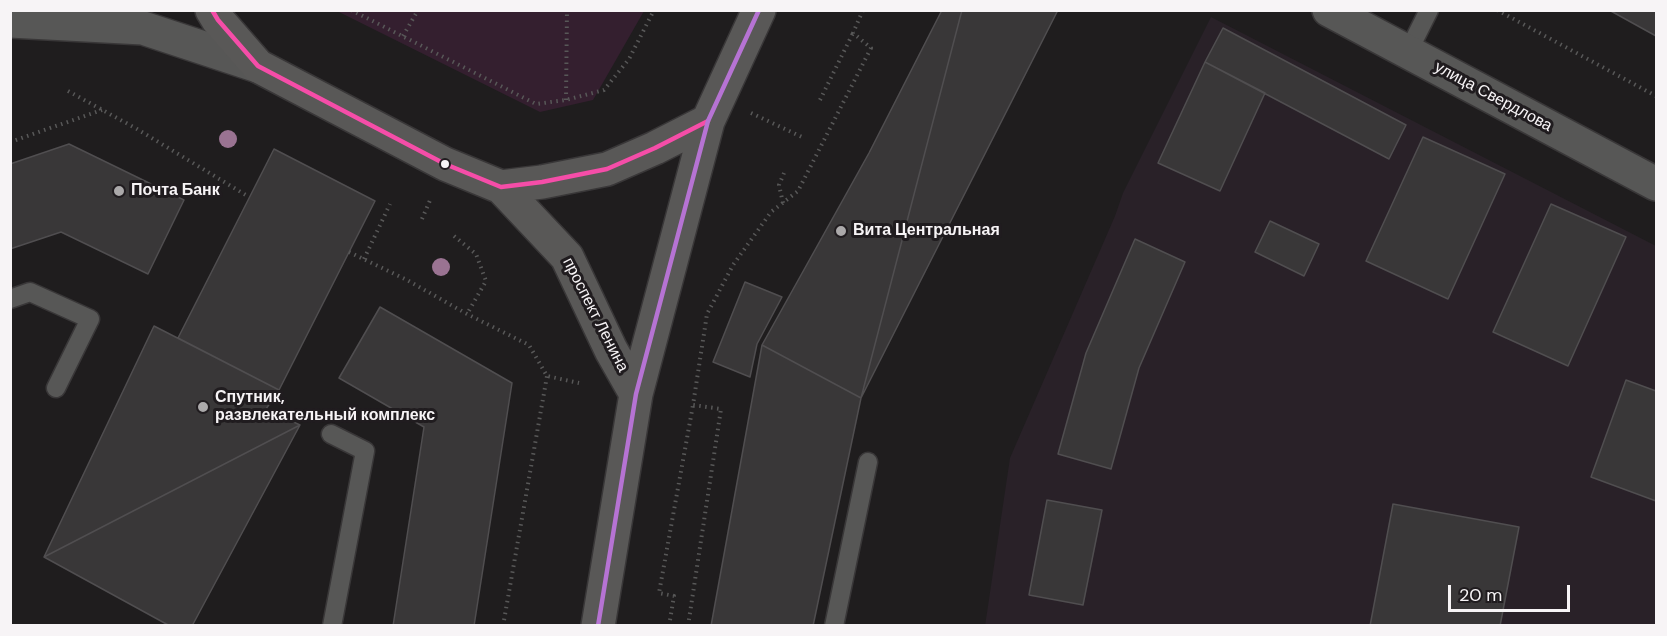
<!DOCTYPE html>
<html>
<head>
<meta charset="utf-8">
<style>
	body { margin:0 }
	#map { position:relative; width:1667px; height:636px; overflow:hidden; background:#1f1d1e; font-family:"DM Sans",sans-serif }
	canvas { display:block }
	.frame { position:absolute; inset:0; border:12px solid #f7f4f6; pointer-events:none }
	.scale { position:absolute; left:1448px; top:585px; width:122px; height:27px; box-sizing:border-box; border:3px solid #f7f4f6; border-top:0; padding-left:8px; font-size:18px; line-height:21px; white-space:nowrap; color:#f7f4f6; -webkit-text-stroke:4px #201c1f; paint-order:stroke }
</style>
</head>
<body>
<div id="map">
<canvas width="1667" height="636"></canvas>
<div class="frame"></div>
<div class="scale">20 m</div>
</div>
<script>
const g = document.querySelector('canvas').getContext('2d');
g.lineJoin = 'round';
function fill(path, color) {
  g.fillStyle = color;
  g.fill(path, 'evenodd');
}
function poly(rows) {
  const path = new Path2D();
  for (const r of rows) {
    path.moveTo(r[0], r[1]);
    for (let i = 2; i < r.length; i += 2) path.lineTo(r[i], r[i + 1]);
  }
  return path;
}
function stroke(path, color, width, dash) {
  g.strokeStyle = color;
  g.lineWidth = width;
  g.lineCap = dash ? 'butt' : 'round';
  g.setLineDash(dash || []);
  g.stroke(path);
}
function label(font, color, halo, rows, align = 'center') {
  g.font = font + ' "DM Sans",sans-serif';
  g.lineWidth = 6;
  g.setLineDash([]);
  g.textBaseline = 'middle';
  g.strokeStyle = halo;
  g.fillStyle = color;
  for (const [text, x, y, turn = 0] of rows) {
    g.save();
    g.translate(x, y);
    g.rotate((+turn || 0) * Math.PI / 180);
    g.textAlign = isNaN(turn) ? turn : align;
    if (halo) g.strokeText(text, 0, 0);
    g.fillText(text, 0, 0);
    g.restore();
  }
}
const built = poly([
	[1211,17,1656,246,1656,625,985,626,1010,458,1115,216,1123,193]
]);
const green = poly([
	[337,11,644,11,593,100,540,112]
]);
const building = poly([
	[942,10,962,10,861,398,762,345,869,153,942,10],
	[962,10,1058,10,861,398,962,10],
	[1609,10,1656,10,1656,36,1609,10],
	[1223,28,1406,125,1389,159,1205,62,1223,28],
	[1205,62,1265,93,1220,191,1158,163,1205,62],
	[1423,137,1505,174,1448,299,1366,261,1423,137],
	[69,144,184,200,148,274,61,232,10,249,10,164,69,144],
	[274,149,375,201,279,390,178,338,274,149],
	[1551,204,1626,237,1568,366,1493,332,1551,204],
	[1270,221,1319,244,1304,276,1255,252,1270,221],
	[1135,239,1185,262,1139,368,1111,469,1058,454,1086,353,1135,239],
	[745,282,782,297,757,344,750,377,713,362,745,282],
	[380,307,512,383,474,626,393,626,424,427,339,378,380,307],
	[154,326,279,390,266,409,300,425,44,557,154,326],
	[762,345,861,398,813,626,711,626,762,345],
	[1626,380,1656,391,1656,501,1591,477,1626,380],
	[300,425,192,626,170,626,44,557,300,425],
	[1047,500,1102,510,1083,605,1029,595,1047,500],
	[1393,504,1519,527,1500,626,1370,626,1393,504]
]);
const path = poly([
	[351,10,536,104,566,100,604,90,629,59,654,10],
	[1497,10,1656,96],
	[403,36,418,10],
	[68,91,137,129,249,197],
	[566,100,567,10],
	[820,100,853,33],
	[751,113,802,137],
	[10,142,102,110],
	[783,203,779,185,784,173],
	[422,219,431,198],
	[454,236,476,254,486,281,467,314],
	[349,252,407,280,467,314,529,345,547,376,579,383],
	[364,259,390,204],
	[503,626,547,376],
	[669,626,674,596,659,593,693,405],
	[688,626,721,409,693,405,707,314,733,265,771,212,798,191,871,48,853,33,863,10]
]);
const service = poly([
	[1408,52,1429,10],
	[10,299,30,292,90,319,56,388],
	[331,434,365,451,332,626],
	[834,626,868,462]
]);
const minor = poly([
	[1329,10,1656,184]
]);
const tertiary = poly([
	[10,21,143,28,258,66]
]);
const primary = poly([
	[212,10,218,20,258,66,445,164,501,187,542,182,607,169,655,148,708,121],
	[501,187,567,257,611,350,636,394],
	[598,626,636,394,708,121,759,10]
]);
const bus1 = poly([
	[212,10,218,20,258,66,445,164,501,187,542,182,607,169,655,148,708,121]
]);
const bus2 = poly([
	[598,626,636,394,708,121,759,10]
]);
const trees = [
	[228,139],
	[441,267]
];
const markers = [
	[445,164,5,"#f7f4f6"],
	[119,191,6,"#aba9aa"],
	[841,231,6,"#aba9aa"],
	[203,407,6,"#aba9aa"]
];
const streetNames = [
	["улица Свердлова",1493,97,28],
	["проспект Ленина",595,315,63]
];
const poiNames = [
	["Почта Банк",131,191],
	["Вита Центральная",853,231],
	["Спутник,",215,398],
	["развлекательный комплекс",215,416]
];
fill(built, '#292128');
fill(green, '#341f2f');
fill(building, '#393738');
stroke(building, '#504e50', 1.5);
stroke(service, '#393738', 21);
stroke(minor, '#393738', 36);
stroke(tertiary, '#393738', 36);
stroke(primary, '#393738', 36);
stroke(path, '#585858', 4, [1.5, 4.5]);
stroke(service, '#575756', 18);
stroke(minor, '#575756', 33);
stroke(tertiary, '#575756', 33);
stroke(primary, '#595857', 33);
stroke(bus1, '#f54da8', 4.5);
stroke(bus2, '#b673d3', 4.5);
g.fillStyle = '#9a7392';
for (const [x, y] of trees) {
  g.beginPath();
  g.arc(x, y, 9, 0, 2 * Math.PI);
  g.fill();
}
for (const [x, y, r, color] of markers) {
  const dot = new Path2D();
  dot.arc(x, y, r, 0, 2 * Math.PI);
  g.fillStyle = color;
  g.fill(dot);
  stroke(dot, '#201c1f', 2);
}
label('16px', '#f7f4f6', '#201c1f', streetNames);
label('bold 16px', '#f7f4f6', '#201c1f', poiNames, 'left');
</script>
</body>
</html>
